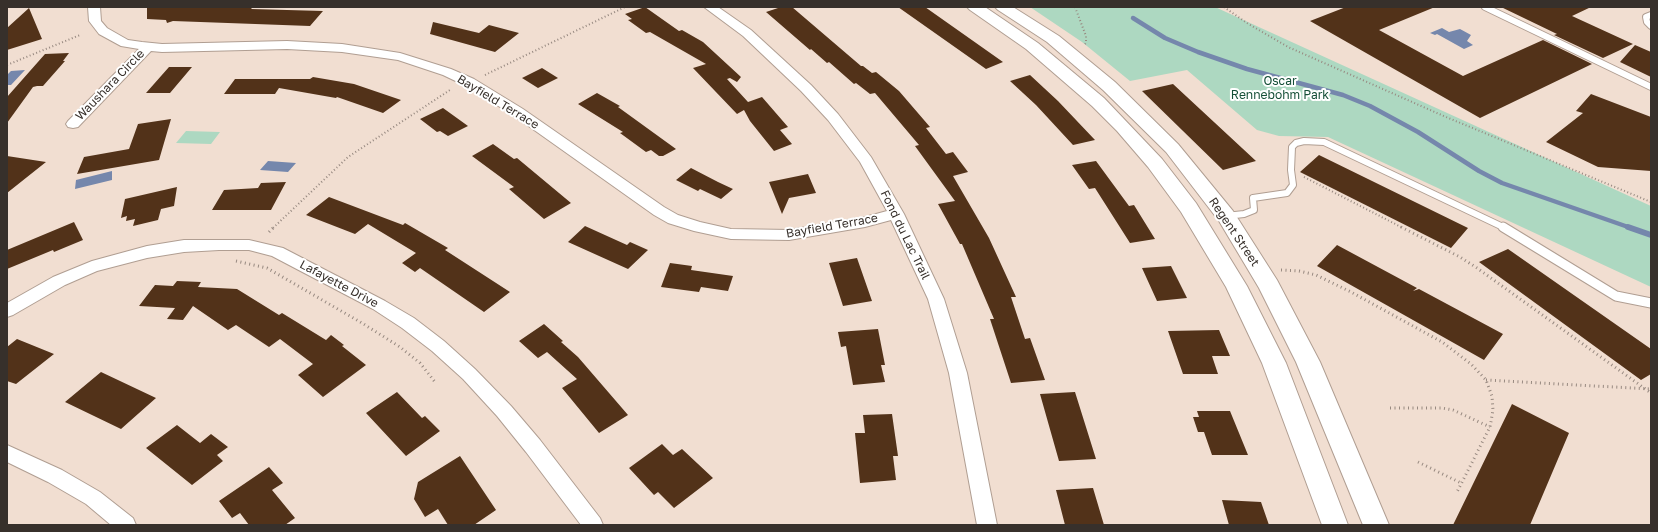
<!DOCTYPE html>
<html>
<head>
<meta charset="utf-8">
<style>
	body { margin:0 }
	#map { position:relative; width:1658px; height:532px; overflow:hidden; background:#f1ded1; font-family:"Golos Text",sans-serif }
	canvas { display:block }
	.frame { position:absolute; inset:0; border:8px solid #37302b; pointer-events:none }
</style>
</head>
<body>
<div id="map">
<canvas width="1658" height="532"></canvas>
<div class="frame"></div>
</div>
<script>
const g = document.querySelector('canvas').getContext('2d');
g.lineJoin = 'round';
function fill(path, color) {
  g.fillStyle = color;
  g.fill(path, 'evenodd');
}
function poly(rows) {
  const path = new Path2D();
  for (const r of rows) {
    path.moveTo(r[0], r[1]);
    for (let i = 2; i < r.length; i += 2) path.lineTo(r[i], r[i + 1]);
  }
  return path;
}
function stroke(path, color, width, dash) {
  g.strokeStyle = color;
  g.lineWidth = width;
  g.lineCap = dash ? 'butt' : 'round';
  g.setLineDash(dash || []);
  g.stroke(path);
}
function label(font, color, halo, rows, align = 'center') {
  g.font = font + ' "Golos Text",sans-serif';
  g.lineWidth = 4;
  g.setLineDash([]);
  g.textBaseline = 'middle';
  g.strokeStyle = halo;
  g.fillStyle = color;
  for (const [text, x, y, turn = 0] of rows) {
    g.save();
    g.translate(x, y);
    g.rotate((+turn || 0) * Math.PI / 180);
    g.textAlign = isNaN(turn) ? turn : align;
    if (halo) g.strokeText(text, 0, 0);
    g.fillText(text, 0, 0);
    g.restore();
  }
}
const green = poly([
	[1030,7,1215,7,1651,206,1651,287,1328,137,1279,136,1257,130,1187,70,1130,81,1082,42],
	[186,131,220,132,211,144,176,143]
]);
const water = poly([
	[1442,28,1449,32,1460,29,1471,35,1467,41,1473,45,1464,49,1437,34,1435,35,1430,33],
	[25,70,11,85,7,85,7,75,11,71],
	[268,161,296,163,288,172,260,170],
	[112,171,112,180,75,189,76,180]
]);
const streamFar1 = poly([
	[1133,18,1165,38,1198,52,1247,69,1343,95,1370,106,1418,132,1479,171,1502,183,1631,228]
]);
const stream = poly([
	[1628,227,1651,235]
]);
const building = poly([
	[147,7,253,7,251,9,323,11,310,26,173,21,167,23,166,20,147,19],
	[645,7,679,31,682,30,703,42,741,77,737,82,730,78,727,79,748,102,762,97,788,127,780,130,792,144,774,151,750,121,744,110,737,114,693,68,706,64,650,32,646,33,628,20,632,19,625,14],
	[781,7,792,7,861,66,863,66,872,73,876,72,899,91,930,127,926,128,946,154,953,152,968,172,953,176,989,238,1016,297,1011,297,1025,339,1030,338,1045,380,1011,383,990,319,994,319,962,244,960,244,938,204,955,201,915,146,919,145,875,93,870,94,856,83,854,84,829,62,827,63,811,49,810,50,766,12],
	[898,7,925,7,1003,62,986,69],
	[1346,7,1435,7,1379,30,1463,76,1543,40,1592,64,1480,118,1310,21],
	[1501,7,1591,7,1572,16,1633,44,1603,58,1554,35,1557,34],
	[29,8,42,39,7,50,7,28],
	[433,22,479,33,489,25,519,33,495,52,430,34],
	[1635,45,1651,52,1651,77,1620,62],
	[69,53,63,61,65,61,43,86,37,86,33,87,7,123,7,97,45,54],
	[169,67,192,67,170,93,146,93],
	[542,68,558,78,538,88,522,78],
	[1030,75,1058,101,1095,140,1073,145,1036,105,1010,81],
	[313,77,354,84,401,100,383,113,337,97,336,98,279,88,275,94,224,94,235,79,310,79],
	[1173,84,1256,161,1223,170,1142,91],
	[597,93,620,106,618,107,676,149,663,156,659,156,651,150,646,152,620,133,623,132,578,104],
	[1591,94,1651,117,1651,171,1598,167,1546,142,1583,113,1576,111],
	[443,108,468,126,448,136,440,131,437,132,420,119],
	[171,119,159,160,77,174,84,157,129,149,138,124],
	[493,144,514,159,517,158,571,203,544,219,509,189,514,187,472,156],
	[1319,155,1468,228,1451,248,1300,172],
	[7,156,46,162,7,193],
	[1096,161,1129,206,1134,205,1155,239,1130,243,1095,188,1089,189,1072,165],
	[691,168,718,182,733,189,721,199,700,189,698,191,676,180],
	[808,174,816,193,789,198,782,214,769,182],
	[286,182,271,210,212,210,224,190,258,188,261,183],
	[177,187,174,206,161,209,158,220,133,226,135,219,126,221,127,216,121,218,125,199],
	[329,197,403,225,405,223,448,248,445,250,510,292,484,312,420,268,415,272,402,263,416,253,368,224,355,234,306,215],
	[74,222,83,240,54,252,53,250,7,269,7,250],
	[585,226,627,245,630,242,648,250,628,269,568,242],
	[1337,245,1417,288,1413,291,1419,289,1503,334,1484,360,1317,266],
	[1508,249,1651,349,1651,374,1641,380,1479,262],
	[857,258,872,301,843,306,829,263],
	[670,263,692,266,691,270,733,276,728,291,701,287,699,292,661,287],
	[1171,266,1187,298,1157,301,1142,268],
	[177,281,201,282,198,287,237,289,279,315,282,313,326,340,331,335,344,345,342,346,366,365,323,397,298,375,313,364,280,339,269,347,236,325,228,330,193,306,183,320,167,319,175,308,139,306,155,285,173,286],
	[544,324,563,341,561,342,578,357,628,415,599,433,562,388,577,379,547,352,538,358,519,341],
	[878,329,885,365,881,365,885,382,853,385,846,346,841,347,838,332],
	[1219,330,1230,356,1212,356,1218,374,1183,374,1168,331],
	[17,339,54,354,16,384,7,381,7,347],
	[101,372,156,398,121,429,65,402],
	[397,392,422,418,425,416,440,431,406,456,366,413],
	[1075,392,1096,459,1059,461,1040,394],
	[1512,404,1569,433,1530,525,1453,525],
	[1197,411,1230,411,1248,455,1212,455,1204,432,1198,432,1193,417,1199,417],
	[892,414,898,456,893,456,896,480,860,483,855,433,865,433,863,415],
	[177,425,200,443,211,434,228,447,217,455,223,461,192,485,146,448],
	[662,444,673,455,682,449,713,478,674,508,658,492,654,495,629,468],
	[460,456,496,510,474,525,448,525,438,509,425,517,414,499,418,482],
	[269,467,283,483,272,490,295,518,285,525,249,525,240,513,232,518,219,501],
	[1093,488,1104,525,1065,525,1056,490],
	[1222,500,1261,502,1269,525,1229,525]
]);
const pathFar1 = poly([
	[1075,7,1086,36,1086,43,1084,45],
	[1224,7,1247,23,1288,47,1446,117,1651,202],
	[7,65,80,35],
	[485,75,625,7],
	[1304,177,1403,228],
	[273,228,348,157,450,90]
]);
const path = poly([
	[1401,227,1460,257,1477,268,1651,393],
	[269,232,274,227],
	[236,261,267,268,362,323,400,347,420,363,435,382],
	[1281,270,1299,271,1316,275,1351,292,1442,342,1471,364,1486,380,1492,396,1493,410,1490,427,1457,492],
	[1486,380,1651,389],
	[1390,408,1442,408,1453,410,1490,427],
	[1418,462,1461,483]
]);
const serviceFar1 = poly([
	[1485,7,1651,87],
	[1651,15,1646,17,1647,22,1651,26],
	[1226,216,1244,214,1254,210,1253,198,1287,193,1293,185,1291,170,1292,147,1296,143,1304,141,1324,142,1505,228]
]);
const service = poly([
	[1503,227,1616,296,1651,303]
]);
const minor = poly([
	[88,7,100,7,101,21,107,28,128,40,142,42,162,44,287,41,342,44,400,53,451,69,474,79,523,109,664,207,678,215,700,222,731,229,789,230,865,217,887,211,860,162,828,120,801,91,743,36,704,7,718,7,751,30,811,85,838,114,871,157,904,214,944,299,967,373,997,525,977,525,949,373,928,299,891,220,865,227,789,240,731,239,694,231,668,223,654,215,513,115,464,85,443,75,398,60,342,52,287,49,162,52,151,51,78,127,73,128,68,127,66,124,68,121,139,49,121,46,99,34,89,21,88,7],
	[184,240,249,240,283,248,385,301,414,318,444,341,475,369,511,406,540,440,600,518,603,525,581,525,526,452,497,416,463,379,432,351,402,328,373,309,272,256,249,250,219,250,184,252,147,258,97,271,65,285,13,315,7,317,7,303,53,277,92,261,147,246,184,240],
	[7,445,62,470,100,492,133,518,136,525,111,525,86,504,48,482,7,462,7,445]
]);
const tertiary = poly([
	[967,7,985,7,1038,43,1104,98,1162,159,1196,203,1247,286,1286,363,1348,525,1322,525,1262,363,1226,287,1181,212,1148,167,1117,131,1092,106,1026,49,970,10,967,7],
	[995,7,1013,7,1059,36,1115,82,1178,144,1233,211,1277,280,1320,362,1389,525,1363,525,1296,362,1259,288,1219,221,1166,152,1103,90,1047,42,998,10,995,7]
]);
const parkNames = [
	["Oscar",1280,81],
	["Rennebohm Park",1280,95]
];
const streetNames = [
	["Waushara Circle",110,85,-46],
	["Bayfield Terrace",498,102,31],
	["Bayfield Terrace",832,226,-10],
	["Regent Street",1234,232,56],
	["Fond du Lac Trail",905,235,64],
	["Lafayette Drive",339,284,28]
];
fill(green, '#add8c1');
fill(water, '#7587ac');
stroke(streamFar1, '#7587ac', 4.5);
stroke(stream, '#7587ac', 6);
fill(building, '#523219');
stroke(serviceFar1, '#b09e92', 8);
stroke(service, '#b09e92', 11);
stroke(minor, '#b09e92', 2);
stroke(tertiary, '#b09e92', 2);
stroke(pathFar1, '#978980', 2, [1, 2.5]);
stroke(path, '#978980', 3, [1, 3.5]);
stroke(serviceFar1, '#fff', 6);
stroke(service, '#fff', 9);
fill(minor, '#fff');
fill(tertiary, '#fff');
label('12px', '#154f37', '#fff', parkNames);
label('12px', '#37302b', '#fff', streetNames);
</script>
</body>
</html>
